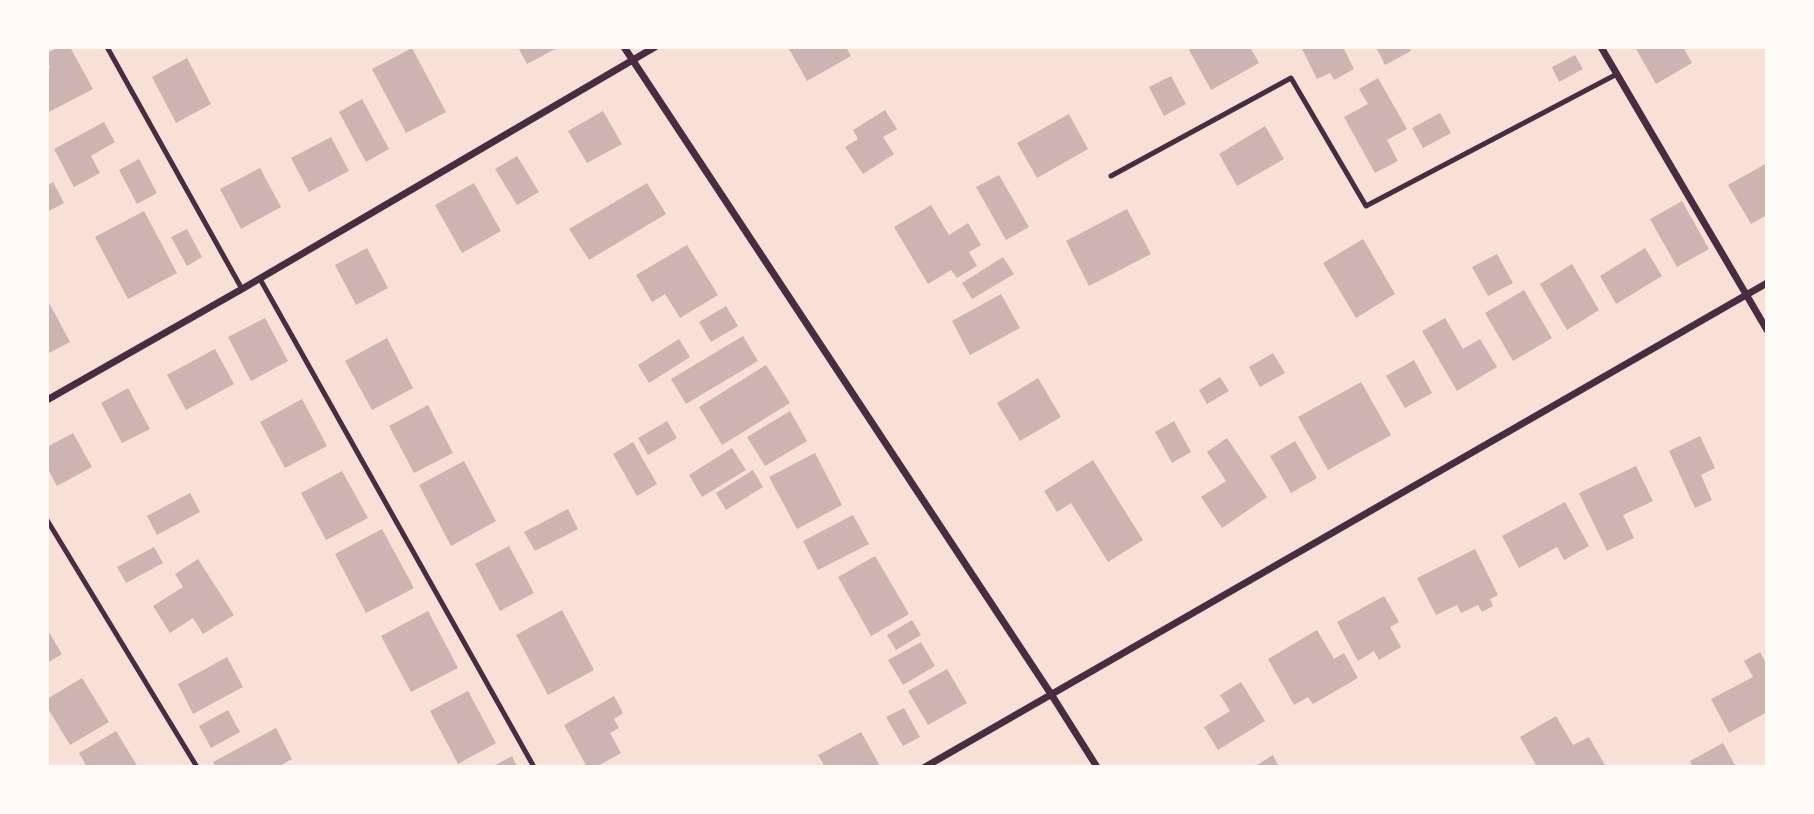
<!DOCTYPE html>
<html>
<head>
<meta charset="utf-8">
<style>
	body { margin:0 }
	#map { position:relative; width:1814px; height:814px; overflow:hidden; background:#f7e1d7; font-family:"Noto Sans",sans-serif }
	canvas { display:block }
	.frame { position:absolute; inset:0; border:49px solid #fffaf5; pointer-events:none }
</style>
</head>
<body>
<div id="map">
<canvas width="1814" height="814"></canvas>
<div class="frame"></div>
</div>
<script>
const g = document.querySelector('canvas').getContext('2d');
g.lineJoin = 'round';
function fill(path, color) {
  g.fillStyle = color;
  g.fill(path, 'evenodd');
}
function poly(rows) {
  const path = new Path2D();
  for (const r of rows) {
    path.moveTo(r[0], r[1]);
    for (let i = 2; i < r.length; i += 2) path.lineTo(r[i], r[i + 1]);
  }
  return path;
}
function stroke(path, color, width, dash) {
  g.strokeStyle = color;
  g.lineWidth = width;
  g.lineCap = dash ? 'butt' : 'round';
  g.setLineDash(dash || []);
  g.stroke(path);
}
const building = poly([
	[59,47,70,47,93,89,47,113,47,69,50,68,47,53],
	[518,47,554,47,555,49,527,64],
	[788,47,846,47,851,56,807,81],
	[1193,47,1250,47,1259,63,1211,90,1189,50],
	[1301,47,1343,47,1354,69,1334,80,1330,73,1317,79],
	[1376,47,1409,47,1411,51,1385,65],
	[1635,47,1683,47,1692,63,1656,84],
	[412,48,446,112,406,133,372,69],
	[1575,55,1583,69,1559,82,1552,67],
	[187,58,211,104,176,123,152,77],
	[1171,76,1186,104,1164,116,1149,87],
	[1378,78,1407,129,1387,140,1398,161,1375,173,1344,117,1368,104,1359,89],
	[362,99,389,149,366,162,339,112],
	[885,110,897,129,883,137,894,154,863,174,845,147,858,139,853,130],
	[603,111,622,144,587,163,568,131],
	[1440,113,1451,133,1423,148,1412,128],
	[1069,114,1088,149,1037,178,1017,143],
	[104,122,115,142,91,156,100,173,74,187,54,149],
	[1265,126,1284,159,1237,186,1219,154],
	[331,137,349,171,309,192,291,158],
	[517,156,539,192,517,205,495,169],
	[139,159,157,193,137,204,119,170],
	[1767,163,1767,215,1751,224,1728,185],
	[260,168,281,207,241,229,220,189],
	[999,175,1029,227,1006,240,976,187],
	[53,182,64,203,47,212,47,186],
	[474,183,501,231,462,253,435,205],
	[647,183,666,214,589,260,569,229],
	[1682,201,1709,249,1677,267,1650,219],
	[931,205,949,235,968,223,981,245,969,252,977,266,957,278,951,270,928,284,894,227],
	[1127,209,1151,254,1089,286,1066,241],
	[144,211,177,273,128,299,95,237],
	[187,229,202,257,187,266,171,237],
	[1363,239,1395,294,1356,318,1323,263],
	[687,245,718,295,680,318,665,294,652,302,636,275],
	[367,248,388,288,356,305,335,265],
	[1645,248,1662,276,1616,304,1600,276],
	[1497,254,1513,283,1488,296,1472,267],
	[1003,257,1014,274,972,299,962,283],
	[1572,264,1599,310,1567,330,1540,284],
	[1524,290,1552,338,1513,361,1485,313],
	[1001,294,1020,328,970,355,952,321],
	[47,299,70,342,47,354],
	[726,306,738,326,711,342,699,322],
	[265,318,288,361,251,381,228,337],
	[1445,318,1463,349,1480,339,1497,367,1457,391,1422,331],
	[743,336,758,361,686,404,671,379],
	[387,338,413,388,372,410,345,361],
	[679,339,690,357,649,383,638,365],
	[215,349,234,384,186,410,167,375],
	[1273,353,1285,373,1260,387,1249,367],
	[1414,360,1432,393,1405,408,1386,376],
	[766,365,790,403,722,445,699,407],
	[1220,377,1229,391,1207,404,1199,390],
	[1038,378,1061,417,1020,441,997,403],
	[1361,382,1391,435,1328,470,1298,417],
	[128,388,150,429,122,443,101,403],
	[302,399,327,446,285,468,260,422],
	[428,405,453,453,414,473,389,426],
	[790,411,807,441,765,466,747,437],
	[667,421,677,438,648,455,638,438],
	[1174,421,1191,452,1172,463,1155,432],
	[73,433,92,467,57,486,47,467,47,447],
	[1700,436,1715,468,1701,475,1712,500,1695,508,1669,451],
	[1227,438,1267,497,1222,528,1201,497,1226,481,1207,452],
	[1295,441,1317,478,1291,493,1270,456],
	[633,442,657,484,637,496,613,454],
	[732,448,746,470,702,497,689,475],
	[815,453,842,505,797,529,769,477],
	[1093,460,1143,540,1108,562,1071,503,1057,512,1044,491],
	[464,461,496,521,451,546,419,485],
	[1636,466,1653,501,1623,515,1634,538,1607,551,1579,493],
	[753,470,763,487,726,510,716,493],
	[342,471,368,518,326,540,301,493],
	[190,493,200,512,157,535,147,516],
	[1565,502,1589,546,1564,560,1557,547,1519,568,1502,536],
	[568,509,578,529,535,551,524,532],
	[853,515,869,544,818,570,803,541],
	[382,529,414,588,366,613,335,554],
	[509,546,534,593,500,611,475,564],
	[154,547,163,563,126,583,117,567],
	[1475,549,1498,595,1490,599,1493,606,1482,612,1478,605,1461,613,1457,605,1436,615,1417,578],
	[875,556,909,614,871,636,838,577],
	[198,559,234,615,203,634,193,618,170,633,153,606,183,587,175,574],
	[1384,596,1399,622,1390,627,1401,647,1379,660,1374,651,1358,661,1337,622],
	[562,610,594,670,548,695,516,635],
	[428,611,458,668,411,692,381,636],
	[912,620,921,635,896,650,887,635],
	[47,629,62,654,47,663],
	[1317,630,1334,659,1344,653,1358,678,1313,704,1308,697,1294,705,1268,659],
	[921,642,935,666,903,685,888,660],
	[1760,652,1767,665,1767,712,1729,733,1711,699,1753,677,1744,661],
	[227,657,243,687,193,714,178,684],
	[947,669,967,703,928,725,908,691],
	[82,678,109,722,70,745,47,707,47,699],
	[1241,682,1265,721,1218,750,1204,727,1230,711,1220,695],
	[468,691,496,743,458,764,430,711],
	[614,696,623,713,614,719,619,728,610,733,621,753,596,767,587,767,564,725],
	[904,708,920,737,903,746,886,717],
	[228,710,240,732,211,748,199,726],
	[1556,716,1573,745,1589,737,1606,767,1537,767,1520,737],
	[276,728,292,759,278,767,216,767,213,762],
	[116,731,138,767,87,767,79,753],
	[861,732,879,764,873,767,825,767,818,755],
	[1723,743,1736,767,1693,767,1690,761],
	[1273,755,1279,767,1254,767],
	[512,756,517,767,492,767]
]);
const service = poly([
	[107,47,242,289],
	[1111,176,1291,78,1366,206,1617,74],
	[260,279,534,767],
	[47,520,197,767]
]);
const minor = poly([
	[624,47,1051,694,1097,767],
	[1601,47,1767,330],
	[47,400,242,289,655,47],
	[925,767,1767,283]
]);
fill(building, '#ccb4b1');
stroke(service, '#4a2c40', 5);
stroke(minor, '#4a2c40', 7);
</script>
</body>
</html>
